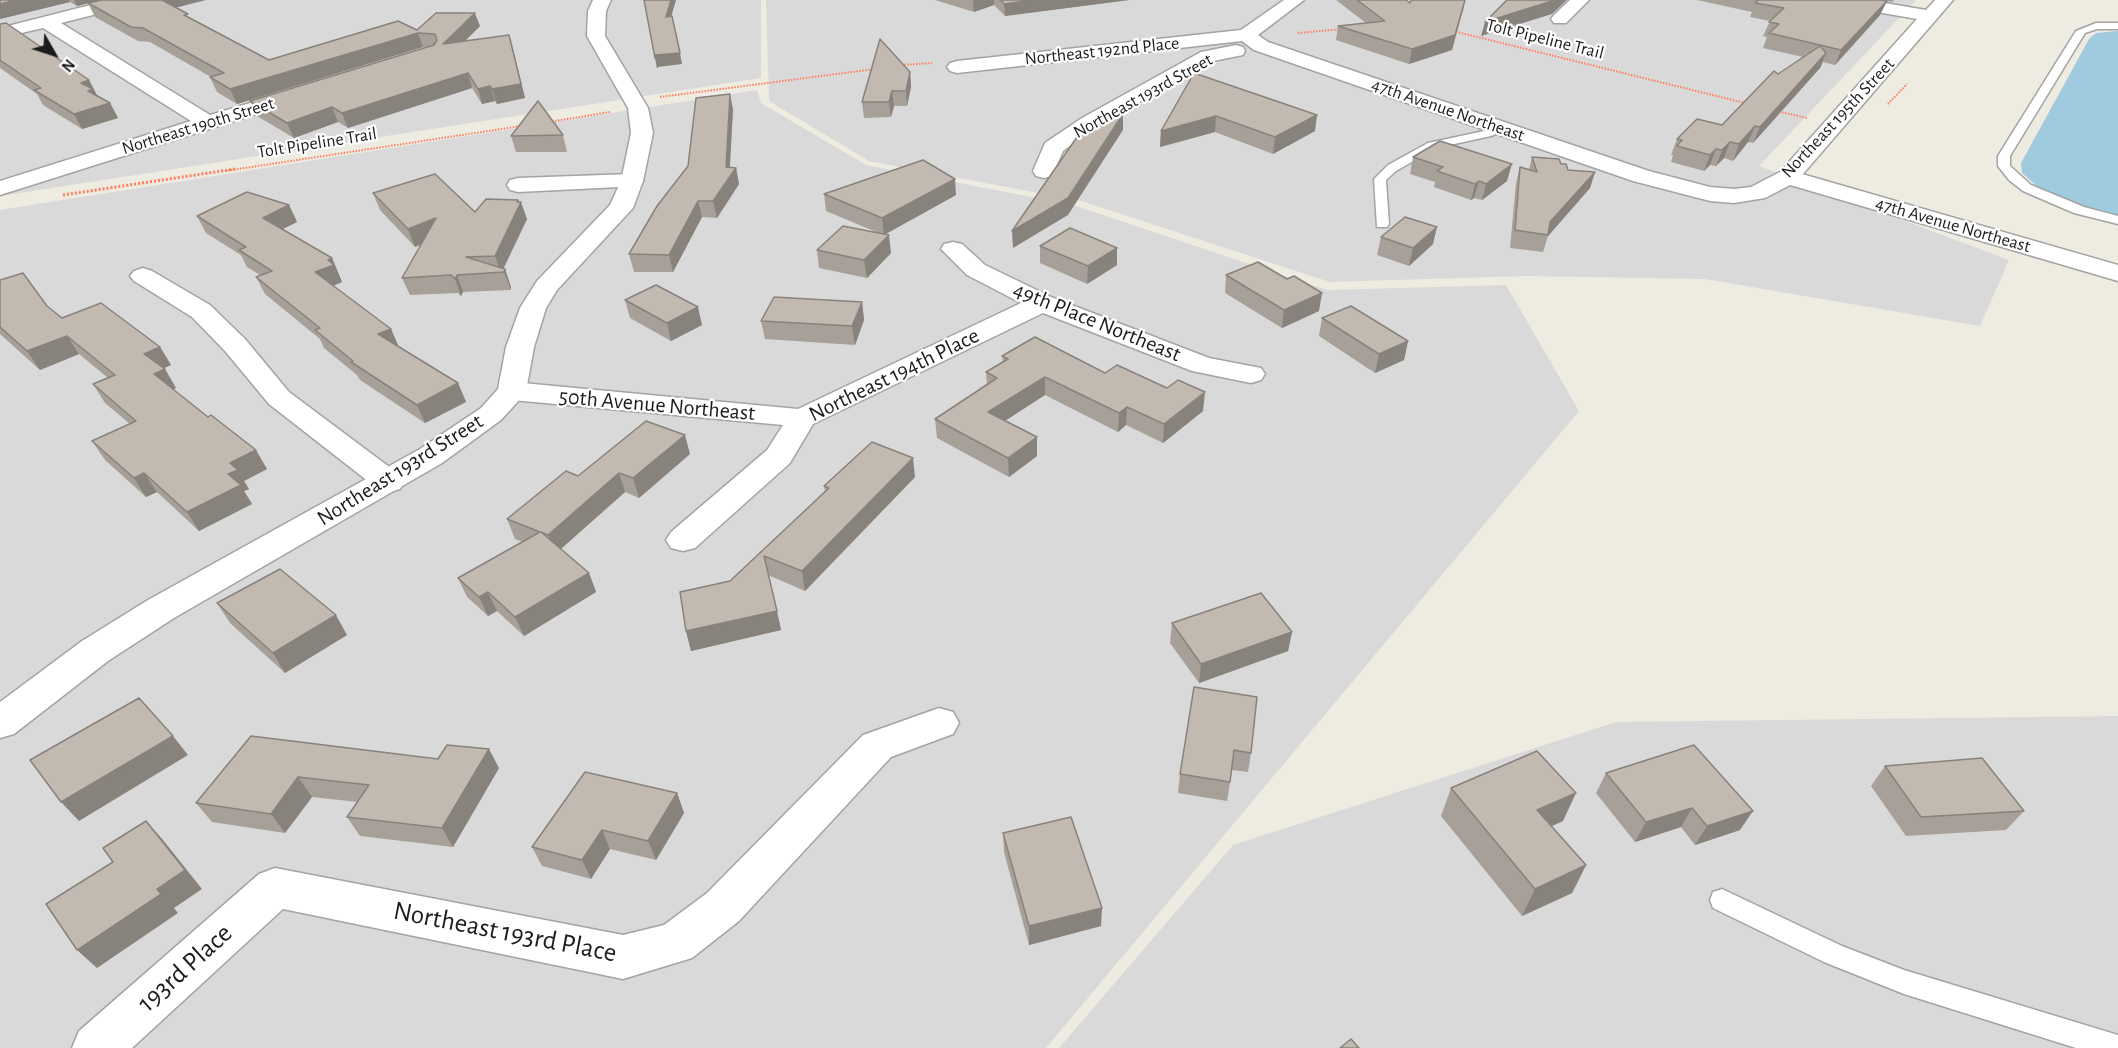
<!DOCTYPE html>
<html>
<head>
<meta charset="utf-8">
<style>
	body { margin:0 }
	#map { position:relative; width:2118px; height:1048px; overflow:hidden; background:#eeebe1; font-family:"Alegreya Sans",sans-serif }
	canvas { display:block }
	.north { position:absolute; left:24px; top:24px; width:60px; height:60px; -webkit-text-stroke:4px #fff; paint-order:stroke; rotate:129deg; font-size:16px; font-weight:700; line-height:24px; text-align:center; color:#1c1c1c }
	.north::after { content:''; display:block; margin:auto; width:21px; height:27px; background:#1c1c1c; clip-path:polygon(50% 0,100% 100%,50% 72%,0 100%) }
</style>
</head>
<body>
<div id="map">
<canvas width="2118" height="1048"></canvas>
<div class="north">N</div>
</div>
<script>
const g = document.querySelector('canvas').getContext('2d');
g.lineJoin = 'round';
function fill(path, color) {
  g.fillStyle = color;
  g.fill(path, 'evenodd');
}
function poly(rows) {
  const path = new Path2D();
  for (const r of rows) {
    path.moveTo(r[0], r[1]);
    for (let i = 2; i < r.length; i += 2) path.lineTo(r[i], r[i + 1]);
  }
  return path;
}
function stroke(path, color, width, dash) {
  g.strokeStyle = color;
  g.lineWidth = width;
  g.lineCap = dash ? 'butt' : 'round';
  g.setLineDash(dash || []);
  g.stroke(path);
}
function label(font, color, halo, rows, align = 'center') {
  g.font = font + ' "Alegreya Sans",sans-serif';
  g.lineWidth = 4.5;
  g.setLineDash([]);
  g.textBaseline = 'middle';
  g.strokeStyle = halo;
  g.fillStyle = color;
  for (const [text, x, y, turn = 0] of rows) {
    g.save();
    g.translate(x, y);
    g.rotate((+turn || 0) * Math.PI / 180);
    g.textAlign = isNaN(turn) ? turn : align;
    if (halo) g.strokeText(text, 0, 0);
    g.fillText(text, 0, 0);
    g.restore();
  }
}
const residential = poly([
	[0,0,761,0,761,78,0,196],
	[766,0,1916,0,1759,166,2009,260,1980,326,1705,279,1526,276,1330,282,1081,201,869,161,769,101],
	[757,90,761,103,866,165,1073,205,1327,290,1506,285,1579,411,1046,1048,0,1048,0,210],
	[2118,716,2118,1048,1059,1048,1233,845,1616,722]
]);
const water = poly([
	[2118,31,2118,218,2089,211,2038,187,2022,173,2021,163,2089,39,2096,33]
]);
const pathFar1 = poly([
	[1453,31,1749,104],
	[1298,33,1342,29],
	[901,65,932,63],
	[660,97,875,69],
	[1888,104,1907,84],
	[1776,111,1807,118],
	[549,122,610,112],
	[225,171,521,126]
]);
const path = poly([
	[63,195,235,169]
]);
const service = poly([
	[2096,23,2118,23,2118,29,2097,29,2085,33,2010,156,2010,166,2031,185,2084,207,2118,216,2118,224,2074,213,2023,191,2009,180,1998,166,1998,156,2076,31,2096,23],
	[1501,125,1507,128,1505,130,1491,136,1436,148,1396,171,1386,180,1389,224,1387,227,1377,227,1374,179,1388,165,1428,143,1484,131,1501,125],
	[1722,889,1842,946,1904,970,2118,1035,2118,1048,2076,1048,1904,994,1824,962,1713,908,1710,900,1713,892,1722,889]
]);
const minor = poly([
	[110,0,140,0,137,4,61,23,210,115,297,89,304,91,307,95,304,99,0,195,0,181,191,121,43,28,0,38,0,28,110,0],
	[1284,0,1304,0,1258,35,1268,42,1649,171,1710,187,1734,189,1751,187,1780,172,1917,19,1837,5,1831,4,1828,0,1867,0,1926,10,1935,0,1953,0,1796,182,1765,198,1734,203,1710,201,1633,181,1254,50,1242,41,957,73,950,71,947,67,950,63,957,61,1241,30,1284,0],
	[1570,0,1589,0,1566,23,1554,23,1551,19,1554,15,1570,0],
	[1236,45,1243,47,1245,51,1243,55,1213,61,1096,126,1063,151,1052,176,1044,178,1036,176,1033,171,1045,143,1082,118,1201,52,1236,45],
	[632,174,640,176,643,181,640,186,518,192,510,190,507,185,510,180,518,178,632,174],
	[953,242,962,244,985,265,1051,297,1209,358,1261,368,1265,374,1261,380,1251,383,1192,371,1043,313,813,424,790,463,695,548,683,551,671,548,666,540,671,532,767,450,783,425,512,400,502,397,498,391,502,385,512,382,798,409,1021,303,967,275,941,249,944,244,953,242],
	[143,268,152,271,210,305,245,339,289,392,400,475,405,482,400,489,389,492,378,489,269,404,225,351,192,317,134,281,130,276,134,271,143,268],
	[939,708,953,712,959,723,953,734,891,757,739,921,692,958,623,979,283,909,132,1048,72,1048,79,1031,259,874,275,868,623,935,664,925,707,893,863,735,939,708]
]);
const tertiary = poly([
	[593,0,611,0,606,11,605,36,648,108,653,133,643,181,633,208,557,290,546,308,534,347,526,391,522,397,501,420,442,463,174,618,108,661,14,734,0,738,0,702,82,641,148,600,420,449,481,408,498,389,506,347,520,308,537,281,610,205,621,181,631,133,628,108,587,36,588,11,593,0],
	[1788,170,2118,265,2118,281,1780,182,1777,177,1780,172,1788,170]
]);
const wall = poly([
	[0,0,101,0,176,8,190,18,269,60,417,30,480,26,465,41,513,49,525,98,497,104,495,101,482,104,472,88,348,128,338,122,294,138,257,116,250,101,427,47,423,47,237,104,217,92,210,77,211,77,150,42,138,41,95,17,88,3,77,6,70,2,0,19],
	[935,0,1129,0,1005,16,994,5,974,12],
	[1336,0,1406,0,1410,3,1464,7,1452,50,1409,64,1336,40,1338,26,1366,23],
	[1697,0,1894,0,1892,2,1886,1,1880,15,1835,65,1823,62,1820,68,1753,143,1748,142,1733,161,1724,158,1716,166,1710,165,1704,171,1671,162,1673,155,1671,155,1677,139,1722,125,1778,74,1803,57,1763,48,1767,37,1763,36,1770,21,1750,17,1752,12],
	[0,24,97,95,110,103,118,118,82,129,43,105,37,94,0,68],
	[910,72,911,87,907,106,894,106,891,117,864,118,862,102],
	[1194,73,1315,131,1273,154,1215,132,1160,147,1161,131],
	[733,109,730,167,736,168,739,184,717,218,702,217,673,272,634,272,629,254,688,166],
	[563,135,567,152,516,152,511,136],
	[1413,157,1507,181,1482,200,1474,198,1471,200,1434,187,1435,182,1410,174],
	[1532,157,1561,164,1568,170,1595,172,1590,188,1548,236,1543,252,1510,248,1516,183,1520,167,1529,170],
	[373,193,475,212,519,202,527,219,504,268,505,269,511,287,511,290,463,292,461,296,458,293,410,295,402,278,422,244,415,247,380,210],
	[824,194,956,195,885,234,891,253,867,278,819,268,817,250,881,234,826,211],
	[289,205,297,222,282,229,332,258,342,282,333,286,399,347,458,383,466,402,425,423,360,380,357,375,324,348,320,339,265,294,256,277,260,275,247,267,241,255,206,233,197,216],
	[1381,237,1433,244,1409,266,1377,255],
	[1040,246,1117,248,1117,265,1087,284,1040,263],
	[1226,275,1319,311,1282,328,1225,293],
	[0,280,47,306,62,318,160,347,171,365,164,368,176,388,173,389,267,469,244,481,249,489,244,491,252,504,199,531,157,492,146,497,105,460,92,441,130,424,105,403,93,384,108,378,79,354,40,370,0,334],
	[625,300,702,325,671,341,630,318],
	[862,302,864,320,855,345,765,339,761,321],
	[1322,318,1408,341,1404,360,1375,373,1319,336],
	[1002,356,1105,373,1203,411,1163,443,1126,425,1118,432,1045,395,1005,421,1037,437,1037,456,1009,477,937,438,935,419,987,385,986,372,1003,362],
	[690,454,639,498,625,492,561,549,589,573,596,592,524,636,497,611,488,616,467,597,458,578,523,542,515,539,507,519,578,476],
	[915,477,805,591,768,575,781,630,691,651,686,631,730,581,825,491,824,486],
	[217,603,347,635,285,673,230,623],
	[1172,623,1292,632,1288,651,1199,683,1170,643],
	[1194,687,1251,753,1248,772,1232,770,1227,801,1178,793,1180,774],
	[251,736,499,768,453,847,360,836,347,817,358,802,312,797,285,833,212,822,196,803],
	[1694,745,1740,830,1695,845,1681,827,1635,842,1596,793,1606,773],
	[1885,766,2024,811,2006,830,1906,836,1871,786],
	[1451,788,1563,821,1551,826,1586,865,1572,893,1522,916,1441,816],
	[677,793,684,813,656,860,610,849,591,879,542,866,532,847],
	[1003,833,1101,926,1029,945,1004,852]
]);
const shadedWall = poly([
	[16,0,69,0,70,2,0,19,0,4],
	[74,0,101,0,77,6],
	[158,0,206,0,163,11],
	[671,0,676,0,668,28,666,17],
	[973,0,994,0,994,5,974,12],
	[1034,0,1129,0,1005,16,1004,4],
	[1465,0,1452,50,1409,64,1412,49],
	[1555,0,1567,0,1552,14,1481,36,1485,22],
	[1887,1,1880,15,1835,65,1841,50],
	[475,13,480,26,448,58,443,44],
	[418,33,423,47,237,104,230,89],
	[509,35,525,98,497,104,492,89],
	[680,53,682,64,658,67,657,69,655,58,655,55],
	[1826,53,1820,68,1753,143,1760,127],
	[910,72,911,87,907,106,906,91],
	[468,73,472,88,348,128,342,113],
	[89,80,97,95,101,104,81,83],
	[490,86,495,101,482,104,478,89],
	[892,91,894,106,891,117,889,102],
	[730,94,733,109,729,177,736,168,739,184,717,218,713,201,726,167],
	[110,103,118,118,82,129,74,114],
	[332,107,338,122,294,138,287,123],
	[1123,114,1123,130,1068,215,1013,248,1012,231],
	[1317,115,1315,131,1273,154,1275,137],
	[1216,116,1215,132,1160,147,1161,131],
	[1755,126,1748,142,1733,161,1739,144],
	[1730,142,1724,158,1716,166,1722,150],
	[1716,149,1710,165,1704,171,1710,155],
	[1512,164,1507,181,1482,200,1486,184],
	[1595,172,1590,188,1548,236,1550,222],
	[955,179,956,195,884,235,882,218],
	[1479,181,1474,198,1471,200,1475,184],
	[518,200,520,204,521,202,527,219,501,273,495,256,517,202],
	[698,201,702,217,673,272,669,255],
	[289,205,297,222,271,235,263,218],
	[436,218,443,236,415,247,408,229],
	[1437,227,1433,244,1409,266,1413,248],
	[889,235,891,253,867,278,864,260],
	[1117,248,1117,265,1087,284,1088,266],
	[332,258,342,282,323,290,315,272,328,260],
	[505,269,511,287,511,290,504,272],
	[457,275,463,292,461,296,455,279],
	[1322,293,1319,311,1282,328,1284,310],
	[862,302,864,320,855,345,852,326],
	[698,307,702,325,671,341,667,323],
	[391,329,399,347,378,334],
	[67,336,79,354,40,370,27,351],
	[1408,341,1404,360,1375,373,1379,354],
	[160,347,171,365,155,372,144,354],
	[165,369,176,388,165,393,154,374],
	[1045,377,1045,395,989,431,988,412],
	[458,383,466,402,425,423,417,405],
	[1205,392,1203,411,1163,443,1164,424],
	[1127,407,1126,425,1118,432,1119,413],
	[685,435,690,454,639,498,633,478],
	[1037,437,1037,456,1009,477,1008,458],
	[256,450,267,469,244,481,249,489,244,491,252,504,199,531,187,512,230,463],
	[913,458,915,477,805,591,802,571],
	[144,473,157,492,146,497,134,478],
	[619,473,625,492,555,554,548,535],
	[589,573,596,592,524,636,515,617],
	[488,592,497,611,488,616,479,597],
	[777,611,781,630,691,651,686,631],
	[336,615,347,635,285,673,273,653],
	[1292,632,1288,651,1199,683,1201,664],
	[173,736,188,755,79,821,61,802],
	[489,749,499,768,453,847,442,828],
	[298,777,312,797,285,833,271,814],
	[677,793,684,813,656,860,648,841],
	[1576,793,1563,821,1525,838,1537,810],
	[1692,808,1681,827,1635,842,1646,822],
	[1753,811,1740,830,1695,845,1707,826],
	[146,821,163,840,202,889,174,908,178,913,97,968,77,950,157,889],
	[602,830,610,849,591,879,582,860],
	[1586,865,1572,893,1522,916,1535,889],
	[1102,908,1101,926,1029,945,1029,926]
]);
const building = poly([
	[0,0,16,0,0,4,0,0],
	[102,0,162,0,188,14,184,15,269,60,398,21,417,30,436,13,475,13,443,44,509,35,521,84,492,89,490,86,478,89,468,73,342,113,332,107,287,123,250,101,434,45,437,40,435,34,418,33,230,89,210,77,224,73,143,28,131,27,88,3,102,0],
	[644,0,671,0,666,17,672,16,680,53,655,55,655,58,644,0],
	[1001,0,1034,0,1004,4,1001,0],
	[1357,0,1406,0,1410,3,1411,0,1465,0,1455,35,1412,49,1338,26,1385,21,1357,0],
	[1507,0,1555,0,1485,22,1507,0],
	[1758,0,1882,0,1887,1,1841,50,1769,33,1779,24,1769,22,1784,8,1755,3,1758,0],
	[6,23,89,80,81,83,93,89,88,91,110,103,74,114,34,90,41,88,0,60,0,24,6,23],
	[880,39,910,72,906,91,892,91,889,102,862,102,880,39],
	[1820,46,1826,53,1760,127,1755,126,1739,144,1730,142,1722,150,1716,149,1710,155,1677,146,1682,140,1677,139,1697,119,1722,125,1774,71,1778,74,1820,46],
	[1194,73,1317,115,1275,137,1216,116,1161,131,1194,73],
	[730,94,726,167,736,168,713,201,698,201,669,255,629,254,657,206,688,166,696,98,730,94],
	[538,101,563,135,511,136,538,101],
	[1123,114,1068,198,1012,231,1086,124,1123,114],
	[1440,141,1512,164,1486,184,1479,181,1475,184,1437,171,1443,167,1413,157,1440,141],
	[1532,157,1559,159,1561,164,1566,164,1568,170,1595,172,1550,222,1548,235,1515,230,1520,167,1537,172,1532,157],
	[923,160,955,179,882,218,824,194,923,160],
	[435,174,475,212,486,199,518,200,517,202,521,202,495,256,466,257,505,269,504,272,457,275,455,279,451,275,402,278,436,218,408,229,373,193,435,174],
	[247,192,289,205,263,218,332,258,328,260,334,265,315,272,391,329,378,334,458,383,417,405,351,362,353,361,315,330,320,328,256,277,272,271,239,250,246,247,197,216,247,192],
	[1405,217,1437,227,1413,248,1381,237,1405,217],
	[843,226,889,235,864,260,817,250,843,226],
	[1070,228,1117,248,1088,266,1040,246,1070,228],
	[1258,262,1287,279,1294,276,1322,293,1284,310,1226,275,1258,262],
	[23,273,47,306,62,318,101,303,160,347,144,354,165,369,154,374,208,417,211,415,256,450,230,463,238,470,228,474,241,485,187,512,144,473,134,478,92,441,136,421,93,384,115,375,67,336,27,351,0,327,0,280,23,273],
	[656,285,698,307,667,323,625,300,656,285],
	[774,297,862,302,852,326,761,321,774,297],
	[1351,306,1408,341,1379,354,1322,318,1351,306],
	[1035,337,1105,373,1117,365,1167,388,1178,380,1205,392,1164,424,1127,407,1119,413,1045,377,988,412,1037,437,1008,458,935,419,997,378,986,372,1008,359,1002,356,1035,337],
	[646,421,685,435,633,478,619,473,548,535,541,532,589,573,515,617,488,592,479,597,458,578,540,532,507,519,566,471,578,476,646,421],
	[872,442,913,458,802,571,764,556,777,611,686,631,680,592,730,581,829,488,824,486,872,442],
	[280,569,336,615,273,653,217,603,280,569],
	[1261,593,1292,632,1201,664,1172,623,1261,593],
	[1194,687,1257,697,1251,753,1234,750,1230,782,1180,774,1194,687],
	[139,698,173,736,61,802,30,760,139,698],
	[251,736,438,759,447,745,489,749,442,828,347,817,369,785,298,777,271,814,196,803,251,736],
	[1694,745,1753,811,1707,826,1692,808,1646,822,1606,773,1694,745],
	[1537,751,1576,793,1537,810,1586,865,1535,889,1451,788,1537,751],
	[1982,758,2024,811,1921,817,1885,766,1982,758],
	[585,772,677,793,648,841,602,830,582,860,532,847,585,772],
	[1071,817,1102,908,1029,926,1003,833,1071,817],
	[146,821,185,870,157,889,161,894,77,950,46,904,113,862,103,848,146,821],
	[1351,1039,1359,1048,1340,1048,1351,1039]
]);
const farStreetnames = [
	["Tolt Pipeline Trail",1545,39,14],
	["Northeast 192nd Place",1102,51,-6],
	["Northeast 193rd Street",1143,96,-29],
	["47th Avenue Northeast",1448,110,19],
	["Northeast 195th Street",1838,118,-47],
	["Northeast 190th Street",198,126,-17],
	["Tolt Pipeline Trail",317,143,-9],
	["47th Avenue Northeast",1953,225,16]
];
const streetNames = [
	["49th Place Northeast",1097,322,22],
	["Northeast 194th Place",894,375,-26],
	["50th Avenue Northeast",657,405,5],
	["Northeast 193rd Street",400,470,-32]
];
const nearStreetnames = [
	["Northeast 193rd Place",505,932,11],
	["193rd Place",185,968,-42]
];
fill(residential, '#dad9d9');
fill(water, '#a0cbde');
stroke(service, '#a3a3a3', 3);
stroke(minor, '#a3a3a3', 3);
stroke(tertiary, '#a3a3a3', 3);
stroke(pathFar1, '#fe7e62', 2, [1.5, 1.5]);
stroke(path, '#fe7e62', 3, [2, 2]);
fill(service, '#fff');
fill(minor, '#fff');
fill(tertiary, '#fff');
fill(wall, '#a7a098');
fill(shadedWall, '#88827c');
fill(building, '#c2bab1');
stroke(building, '#88827c', 1.5);
label('18px', '#1c1c1c', '#fff', farStreetnames);
label('22px', '#1c1c1c', '#fff', streetNames);
label('27px', '#1c1c1c', '#fff', nearStreetnames);
</script>
</body>
</html>
